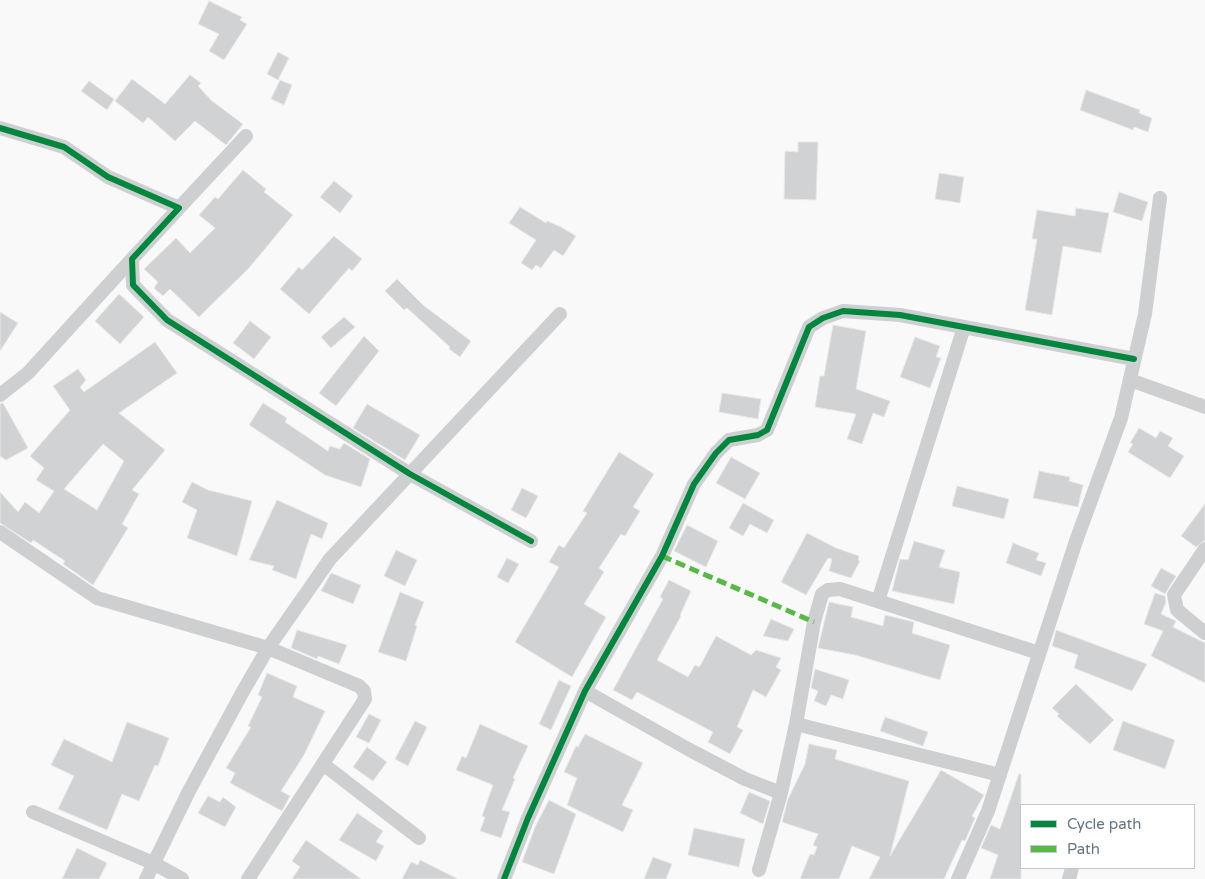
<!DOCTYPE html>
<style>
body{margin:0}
#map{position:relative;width:1205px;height:879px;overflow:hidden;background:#f9f9f9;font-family:"Varela Round",sans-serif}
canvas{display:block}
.legend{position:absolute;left:1020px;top:804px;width:175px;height:65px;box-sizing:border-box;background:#fff;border:1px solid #c1c8cd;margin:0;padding:6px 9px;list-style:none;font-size:15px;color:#657683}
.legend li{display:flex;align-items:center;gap:10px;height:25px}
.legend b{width:25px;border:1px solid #c1c8cd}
</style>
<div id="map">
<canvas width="1205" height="879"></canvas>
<ul class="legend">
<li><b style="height:6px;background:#00873e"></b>Cycle path</li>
<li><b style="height:6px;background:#58b947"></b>Path</li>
</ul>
</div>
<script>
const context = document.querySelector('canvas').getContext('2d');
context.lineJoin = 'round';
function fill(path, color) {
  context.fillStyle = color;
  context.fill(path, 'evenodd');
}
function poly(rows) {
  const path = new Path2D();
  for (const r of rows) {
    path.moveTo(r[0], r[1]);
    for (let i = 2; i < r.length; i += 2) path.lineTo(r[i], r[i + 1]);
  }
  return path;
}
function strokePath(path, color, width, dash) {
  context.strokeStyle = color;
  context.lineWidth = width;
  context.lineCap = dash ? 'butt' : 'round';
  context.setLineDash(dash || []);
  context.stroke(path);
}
const building = poly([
 [209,1,242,17,240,20,247,24,224,60,209,51,219,34,198,24,209,1],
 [278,52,289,58,278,80,267,74,278,52],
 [190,75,201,83,198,86,212,101,243,124,226,145,195,121,175,141,148,117,143,123,115,101,132,79,165,104,190,75],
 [280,80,292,85,284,105,271,99,280,80],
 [89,81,114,99,107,110,81,91,89,81],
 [1086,90,1140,110,1139,113,1152,118,1148,132,1134,127,1133,130,1080,110,1086,90],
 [798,142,818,142,816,200,784,199,785,151,798,152,798,142],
 [243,170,266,189,264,192,293,215,249,268,199,317,170,289,163,296,154,288,158,282,144,269,176,238,190,253,215,228,199,215,215,197,218,199,243,170],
 [939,173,964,177,960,203,935,199,939,173],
 [334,181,353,196,340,213,320,197,334,181],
 [1119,192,1148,202,1142,221,1113,212,1119,192],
 [520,207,546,223,547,221,561,227,576,236,563,256,554,250,541,268,536,265,532,270,521,263,536,240,509,223,520,207],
 [1076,208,1109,213,1101,253,1063,246,1052,315,1025,310,1037,239,1032,239,1037,210,1075,216,1076,208],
 [334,236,362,259,352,271,349,268,309,314,280,289,299,267,302,270,334,236],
 [397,279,423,305,471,341,460,357,449,349,450,347,407,308,404,310,385,291,397,279],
 [119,294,144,317,120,344,95,321,119,294],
 [0,312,18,323,0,351,0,312],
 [344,317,355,327,331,348,321,337,344,317],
 [250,321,271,337,254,359,233,343,250,321],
 [833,325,866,331,856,389,890,401,884,417,873,413,862,444,847,439,856,414,815,407,820,376,824,376,833,325],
 [364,336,379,351,336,406,319,393,364,336],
 [915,337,940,346,936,357,941,358,930,388,900,377,915,337],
 [155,342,177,373,119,413,165,450,132,490,139,494,122,524,128,528,93,585,63,564,65,561,33,540,31,543,0,523,0,492,18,512,25,502,39,513,54,491,36,480,44,468,30,456,70,410,53,386,78,369,86,380,80,387,84,392,155,342],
 [103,444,124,461,97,510,64,489,103,444],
 [722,393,761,399,758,419,719,412,722,393],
 [3,403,28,448,6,460,0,456,0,404,3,403],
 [263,403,287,418,285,422,328,451,330,446,340,449,344,443,370,459,361,487,325,475,249,425,263,403],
 [367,404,420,435,405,460,353,428,367,404],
 [1139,428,1156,438,1160,431,1173,438,1168,446,1184,456,1170,478,1128,452,1133,444,1130,443,1139,428],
 [619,452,654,474,633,507,640,511,625,536,621,534,599,568,604,572,584,604,606,617,572,677,515,642,559,567,549,562,559,545,564,548,587,513,583,511,619,452],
 [731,457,760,473,745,499,716,483,731,457],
 [1039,471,1070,477,1069,481,1083,485,1078,507,1033,498,1039,471],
 [192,482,208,490,252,501,237,556,187,538,197,510,182,502,192,482],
 [957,486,1009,499,1004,519,952,506,957,486],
 [522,488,538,496,526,518,511,510,522,488],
 [277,500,328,523,322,539,311,534,296,579,272,570,274,566,249,560,277,500],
 [743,503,774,520,767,533,750,524,743,536,729,528,743,503],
 [1205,504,1205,540,1196,547,1181,536,1205,504],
 [687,525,718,541,706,567,674,551,687,525],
 [807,533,836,548,859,556,858,560,860,561,851,578,829,571,832,559,828,558,806,595,781,582,807,533],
 [914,541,945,550,939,567,960,572,954,604,892,591,900,559,908,560,914,541],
 [1013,543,1039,553,1036,560,1046,563,1041,576,1006,563,1013,543],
 [396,550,417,560,405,586,384,576,396,550],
 [507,558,519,564,508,583,497,577,507,558],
 [1161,568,1176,576,1165,594,1151,586,1161,568],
 [331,573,361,585,353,604,321,591,331,573],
 [669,580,691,591,680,615,681,616,657,660,688,677,695,665,699,667,701,664,716,636,751,655,756,650,781,658,776,667,781,670,766,697,753,690,737,727,743,730,730,754,708,742,713,732,637,692,632,700,613,690,663,599,660,597,669,580],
 [400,592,424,602,415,625,417,626,406,661,378,652,400,592],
 [1155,593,1165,596,1166,602,1161,614,1176,621,1173,627,1205,643,1205,683,1151,656,1163,631,1144,624,1155,593],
 [829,602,853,607,851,617,883,626,885,615,914,622,912,633,950,645,940,680,855,655,818,648,829,602],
 [771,619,794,629,788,641,763,636,771,619],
 [297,630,347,645,339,664,318,656,317,659,291,648,297,630],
 [1056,630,1147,664,1132,691,1074,668,1078,655,1052,646,1056,630],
 [815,669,849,680,843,699,831,695,826,706,814,701,818,691,811,688,815,669],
 [267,673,297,686,293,697,325,711,304,755,281,791,290,796,282,811,230,783,235,773,226,768,251,727,248,726,262,697,258,695,267,673],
 [559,680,571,686,551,730,539,724,559,680],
 [1076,684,1114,720,1090,744,1057,716,1059,714,1052,708,1076,684],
 [369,714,381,720,369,743,356,737,369,714],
 [885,717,928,732,923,746,880,731,885,717],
 [415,721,427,727,408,766,395,759,415,721],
 [1123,721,1175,740,1165,769,1113,750,1123,721],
 [127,722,169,738,158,766,155,765,139,801,122,794,107,830,58,809,74,776,51,765,64,739,112,762,127,722],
 [480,724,528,746,513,778,515,779,502,810,510,812,501,838,480,831,485,817,482,816,493,785,456,770,462,756,466,758,480,724],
 [585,734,643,763,622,805,633,810,623,832,567,805,577,778,564,772,576,746,578,747,585,734],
 [809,744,837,750,835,759,909,781,890,856,941,770,984,795,972,816,975,818,965,841,962,840,944,879,869,879,880,857,852,846,839,879,800,879,810,854,814,855,817,847,813,845,818,834,782,822,788,799,805,764,809,744],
 [367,747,387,762,373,781,353,767,367,747],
 [1019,774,1021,774,1021,879,990,879,998,855,981,848,991,825,1000,829,1019,774],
 [749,792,770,801,763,824,740,813,749,792],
 [208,796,220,802,223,797,236,807,225,827,198,813,208,796],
 [549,800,576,814,554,874,522,862,535,827,549,800],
 [357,813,383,831,376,842,384,846,376,861,339,840,357,813],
 [694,828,745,839,739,867,688,855,694,828],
 [306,840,361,879,292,879,300,867,292,861,306,840],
 [77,848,107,863,99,879,62,879,77,848],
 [653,857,672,864,666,879,644,879,653,857],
 [420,860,458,879,402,879,411,862,418,865,420,860]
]);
fill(building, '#d0d2d3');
strokePath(building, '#e8e8e8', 1);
strokePath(poly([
 [0,128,64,147,108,177,179,208,132,259,133,285,167,320,410,474,531,541],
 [179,208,246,136],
 [1130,380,1205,407],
 [0,395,28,373,132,259],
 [0,532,97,598,268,648,359,686,364,691,365,699,248,879],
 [1205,549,1174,595,1177,610,1205,633],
 [878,601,964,327],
 [585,691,688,749,745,779,781,793],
 [796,724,1000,775],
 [323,764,419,838],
 [33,812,153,863,182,879],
 [759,870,781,793,796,724,814,622,822,594,828,590,840,589,1039,653],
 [146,879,189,791,242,693,268,648,330,559,560,314],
 [504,879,528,818,585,691,662,556,694,484,716,453,729,440,758,435,767,430,809,327,823,318,843,311,900,315,1134,359],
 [958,879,988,811,1076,541,1121,418,1145,314,1160,198],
 [1069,879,1072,868]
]), '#cecfd0', 14);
strokePath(poly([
 [662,556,814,622]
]), '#58b947', 5, [10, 5]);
strokePath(poly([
 [0,128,64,147,108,177,179,208,132,259,133,285,167,320,410,474,531,541],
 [504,879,528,818,585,691,662,556,694,484,716,453,729,440,758,435,767,430,809,327,823,318,843,311,900,315,1134,359]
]), '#00873e', 6);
</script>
